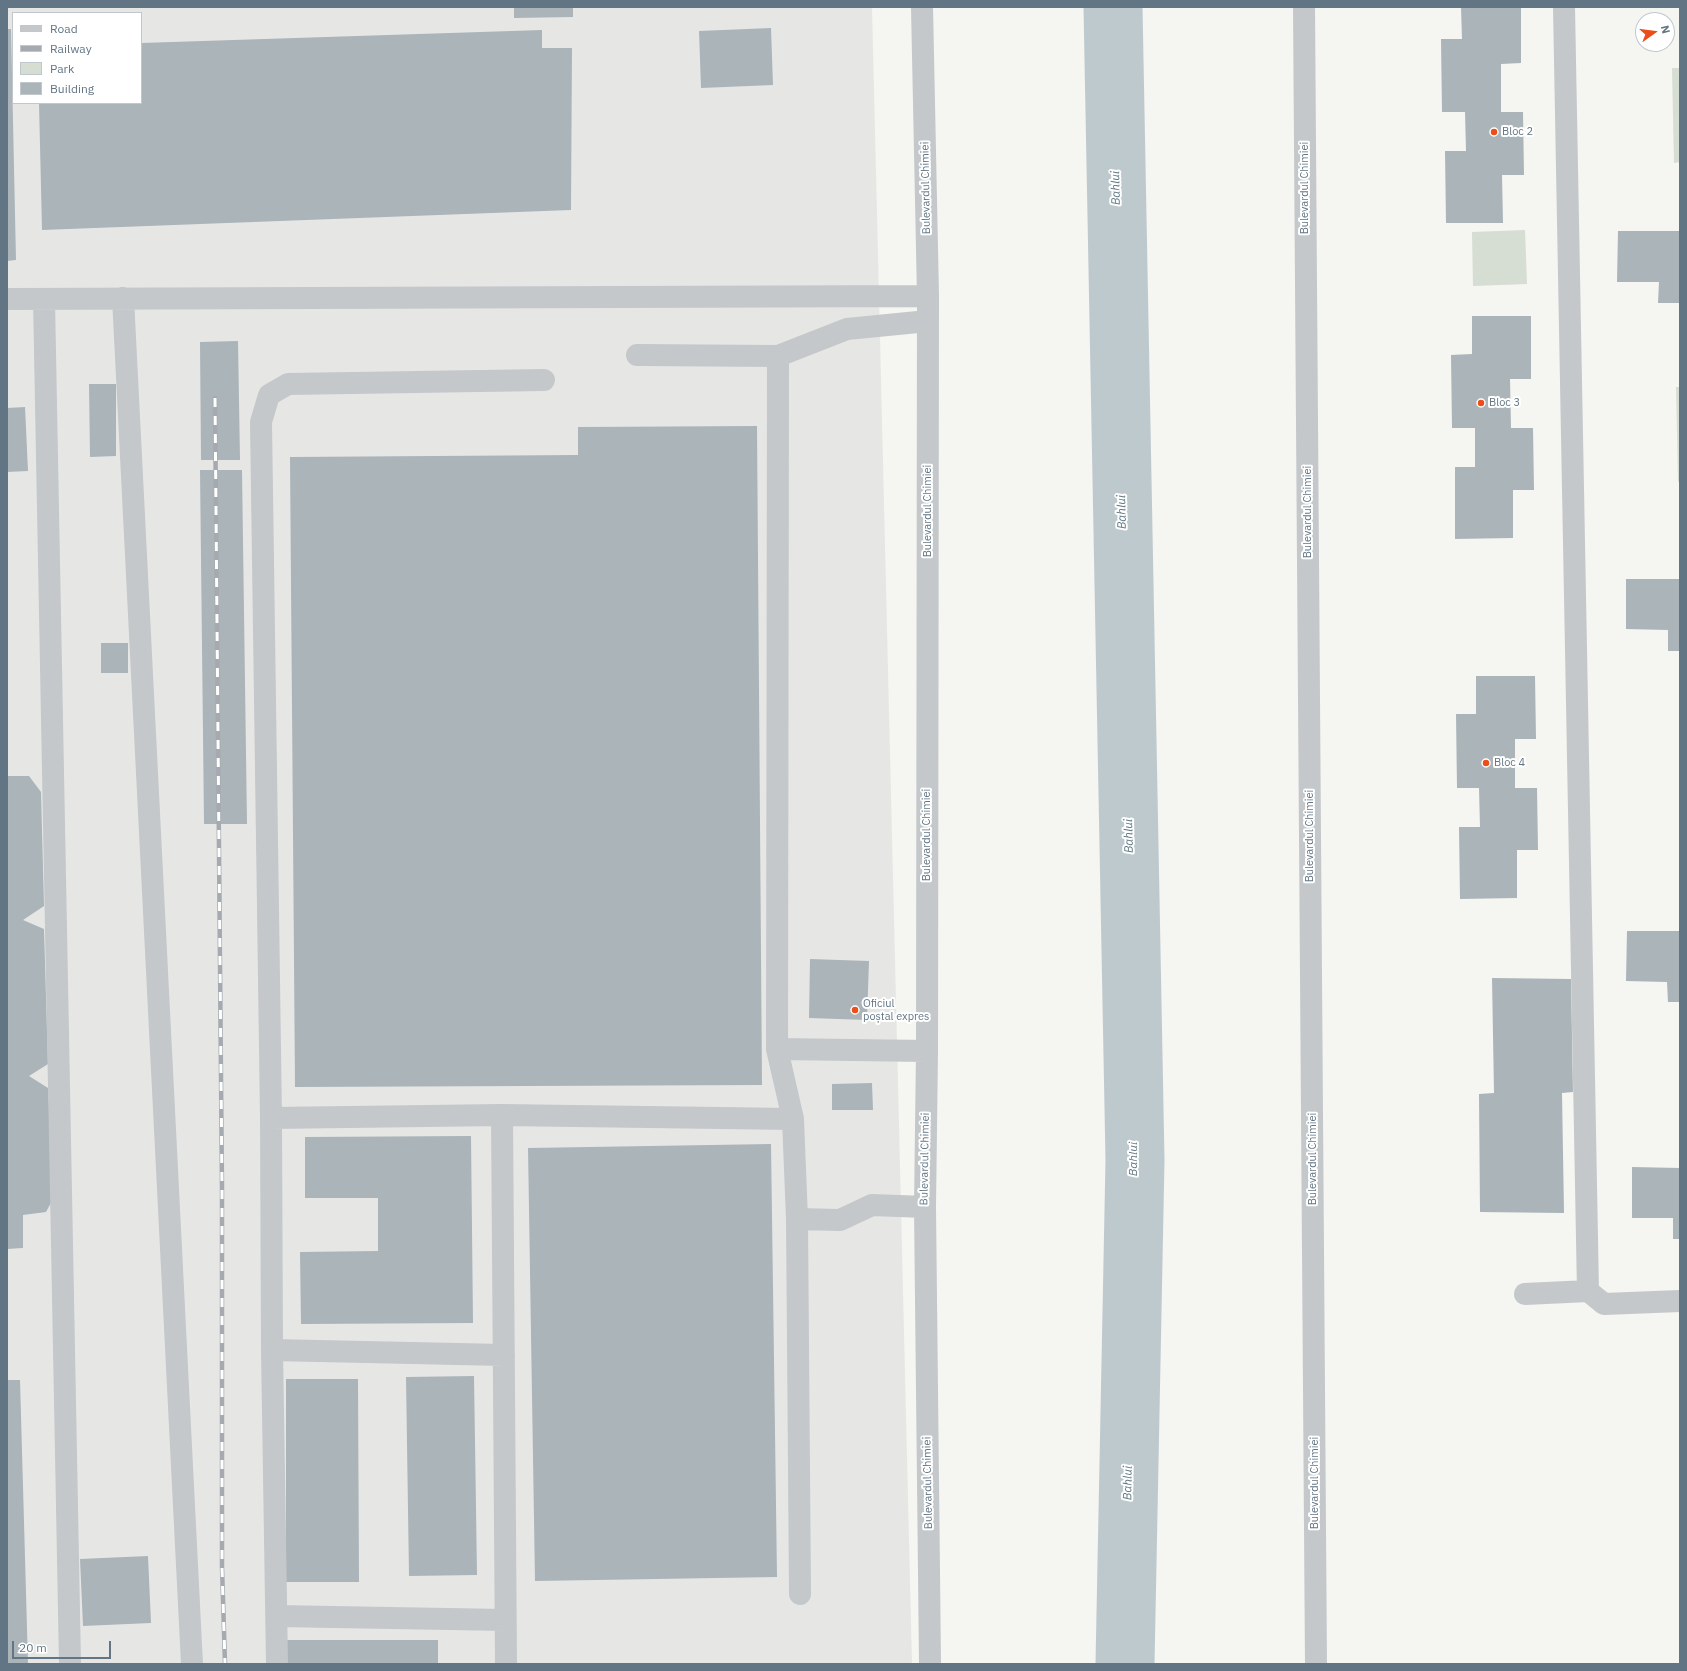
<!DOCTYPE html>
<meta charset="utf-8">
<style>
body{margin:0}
#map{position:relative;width:1687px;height:1671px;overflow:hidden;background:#f5f5f1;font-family:"IBM Plex Sans",sans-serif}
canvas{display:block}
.frame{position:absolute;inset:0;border:8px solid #627584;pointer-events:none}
.legend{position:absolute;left:12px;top:12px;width:130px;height:92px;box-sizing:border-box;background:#fff;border:1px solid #c0c8ce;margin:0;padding:5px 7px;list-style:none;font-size:12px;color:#627584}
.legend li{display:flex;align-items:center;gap:8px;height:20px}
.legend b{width:20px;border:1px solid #c0c8ce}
.north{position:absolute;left:1635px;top:12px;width:40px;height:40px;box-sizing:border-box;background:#fff;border:1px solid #c0c8ce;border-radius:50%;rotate:76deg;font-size:11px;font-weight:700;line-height:16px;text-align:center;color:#627584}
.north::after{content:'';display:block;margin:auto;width:14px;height:18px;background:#ec4e1a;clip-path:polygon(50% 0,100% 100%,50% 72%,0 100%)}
.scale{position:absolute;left:12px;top:1641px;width:99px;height:18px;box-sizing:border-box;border:2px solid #627584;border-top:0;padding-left:5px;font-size:12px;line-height:14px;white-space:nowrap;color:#627584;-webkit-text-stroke:3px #fff;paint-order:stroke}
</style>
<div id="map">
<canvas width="1687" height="1671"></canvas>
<div class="frame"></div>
<ul class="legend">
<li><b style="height:5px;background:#c4c8cb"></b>Road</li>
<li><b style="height:5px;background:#a4aab0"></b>Railway</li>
<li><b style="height:11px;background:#d6ddd2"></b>Park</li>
<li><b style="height:11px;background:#abb4b9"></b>Building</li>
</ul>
<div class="north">N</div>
<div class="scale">20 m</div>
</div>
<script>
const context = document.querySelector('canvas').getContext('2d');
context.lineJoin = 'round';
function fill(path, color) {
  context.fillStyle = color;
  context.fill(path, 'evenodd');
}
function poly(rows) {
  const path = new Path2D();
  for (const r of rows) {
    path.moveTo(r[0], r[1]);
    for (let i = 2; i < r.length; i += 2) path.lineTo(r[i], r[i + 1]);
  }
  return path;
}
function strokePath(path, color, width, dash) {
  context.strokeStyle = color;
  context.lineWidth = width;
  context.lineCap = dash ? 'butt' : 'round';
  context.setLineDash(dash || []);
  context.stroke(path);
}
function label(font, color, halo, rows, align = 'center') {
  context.font = font + ' "IBM Plex Sans",sans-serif';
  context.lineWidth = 4;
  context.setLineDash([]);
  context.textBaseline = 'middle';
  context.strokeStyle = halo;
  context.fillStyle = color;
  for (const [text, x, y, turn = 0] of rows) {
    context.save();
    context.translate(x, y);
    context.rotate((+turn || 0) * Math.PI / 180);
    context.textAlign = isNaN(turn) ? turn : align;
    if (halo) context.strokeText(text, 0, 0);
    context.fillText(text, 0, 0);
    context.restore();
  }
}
fill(poly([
 [7,7,872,7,912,1664,7,1664],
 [13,13,141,13,141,103,13,103]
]), '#e6e7e5');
fill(poly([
 [1672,68,1680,68,1680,162,1674,163],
 [1525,230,1527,284,1473,286,1472,232],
 [1676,387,1680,387,1680,481,1678,482]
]), '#d6ddd2');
strokePath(poly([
 [1113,7,1135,1160,1125,1664]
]), '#bec9ce', 59);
fill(poly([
 [514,7,573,7,573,17,514,18],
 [1461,7,1521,7,1521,63,1501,64,1501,112,1523,112,1524,175,1502,175,1503,223,1446,223,1445,151,1466,151,1465,112,1442,112,1441,39,1462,39],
 [771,28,773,85,701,88,699,31],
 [7,29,11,29,16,260,7,261],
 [542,30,542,48,572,48,571,210,42,230,39,103,141,103,141,43],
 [1618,231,1680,231,1680,303,1658,303,1659,282,1617,282],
 [1472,316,1531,316,1531,379,1510,379,1511,428,1533,428,1534,490,1513,490,1513,538,1455,539,1455,467,1475,467,1475,428,1452,428,1451,355,1472,354],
 [238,341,240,460,201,460,200,342],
 [89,384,116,384,116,456,90,457],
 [25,407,28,471,7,472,7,408],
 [757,426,762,1085,295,1087,290,457,578,455,578,427],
 [200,470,242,470,247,824,204,824],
 [1626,579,1680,579,1680,651,1668,651,1668,630,1626,629],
 [101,643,128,643,128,673,101,673],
 [1476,676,1535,676,1536,739,1515,739,1515,788,1537,788,1538,850,1517,850,1517,898,1460,899,1459,827,1480,827,1479,788,1457,788,1456,714,1476,714],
 [7,776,29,776,41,792,44,906,23,920,44,929,48,1064,29,1076,48,1088,54,1197,46,1212,23,1215,23,1248,7,1249],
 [1627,931,1680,931,1680,1002,1668,1002,1667,982,1626,981],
 [810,959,869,961,867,1020,809,1018],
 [1492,978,1571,979,1573,1092,1562,1093,1564,1213,1480,1212,1479,1094,1494,1093],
 [872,1083,873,1110,832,1110,832,1084],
 [471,1136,473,1323,301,1324,300,1252,378,1251,378,1198,305,1198,305,1137],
 [771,1144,777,1577,535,1581,528,1148],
 [1632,1167,1680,1168,1680,1239,1673,1239,1673,1218,1632,1218],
 [474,1376,477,1575,409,1576,406,1377],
 [286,1379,358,1379,359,1582,286,1582],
 [7,1380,20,1380,28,1664,7,1664],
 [148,1556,151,1623,83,1626,80,1559],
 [282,1640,438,1640,438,1664,282,1664]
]), '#abb4b9');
strokePath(poly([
 [922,7,928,296,927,1051,925,1207,930,1664],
 [1304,7,1316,1664],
 [1564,7,1588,1291,1604,1304,1680,1301],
 [123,298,192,1664],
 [7,299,928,296],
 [44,299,70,1664],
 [637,355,778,356,777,1049,793,1119,797,1219,800,1594],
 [778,356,847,329,928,321],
 [777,1049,927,1051],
 [502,1115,506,1664],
 [271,1118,502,1115,793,1119],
 [797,1219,840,1220,872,1205,925,1207],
 [1525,1294,1588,1291],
 [272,1350,504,1355],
 [277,1616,505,1620],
 [277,1664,272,1350,271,1118,261,422,269,395,288,384,544,380]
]), '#c4c8cb', 22);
const rail = poly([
 [215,398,222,1188,222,1567,225,1664]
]);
strokePath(rail, '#a4aab0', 4.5);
strokePath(rail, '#fff', 3, [9]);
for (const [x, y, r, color] of [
 [1494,132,4,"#ec4e1a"],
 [1481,403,4,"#ec4e1a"],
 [1486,763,4,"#ec4e1a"],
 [855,1010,4,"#ec4e1a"]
]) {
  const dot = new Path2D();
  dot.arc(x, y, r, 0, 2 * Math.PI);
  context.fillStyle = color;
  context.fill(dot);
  strokePath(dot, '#fff', 1.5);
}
label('11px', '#627584', '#fff', [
 ["Bloc 2",1502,132],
 ["Bloc 3",1489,403],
 ["Bloc 4",1494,763],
 ["Oficiul",863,1004],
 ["poștal expres",863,1017]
], 'left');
label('11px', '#627584', '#fff', [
 ["Bulevardul Chimiei",926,188,-91],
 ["Bulevardul Chimiei",1305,188,-90],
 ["Bulevardul Chimiei",928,511,-90],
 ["Bulevardul Chimiei",1308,512,-90],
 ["Bulevardul Chimiei",927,835,-90],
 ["Bulevardul Chimiei",1310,836,-90],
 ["Bulevardul Chimiei",925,1159,-89],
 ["Bulevardul Chimiei",1313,1159,-90],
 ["Bulevardul Chimiei",928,1483,-91],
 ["Bulevardul Chimiei",1315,1483,-90]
]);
label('italic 12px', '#5e7781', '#fff', [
 ["Bahlui",1116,188,-91],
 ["Bahlui",1122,512,-91],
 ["Bahlui",1129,836,-91],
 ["Bahlui",1134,1159,-90],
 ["Bahlui",1128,1483,-89]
]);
</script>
